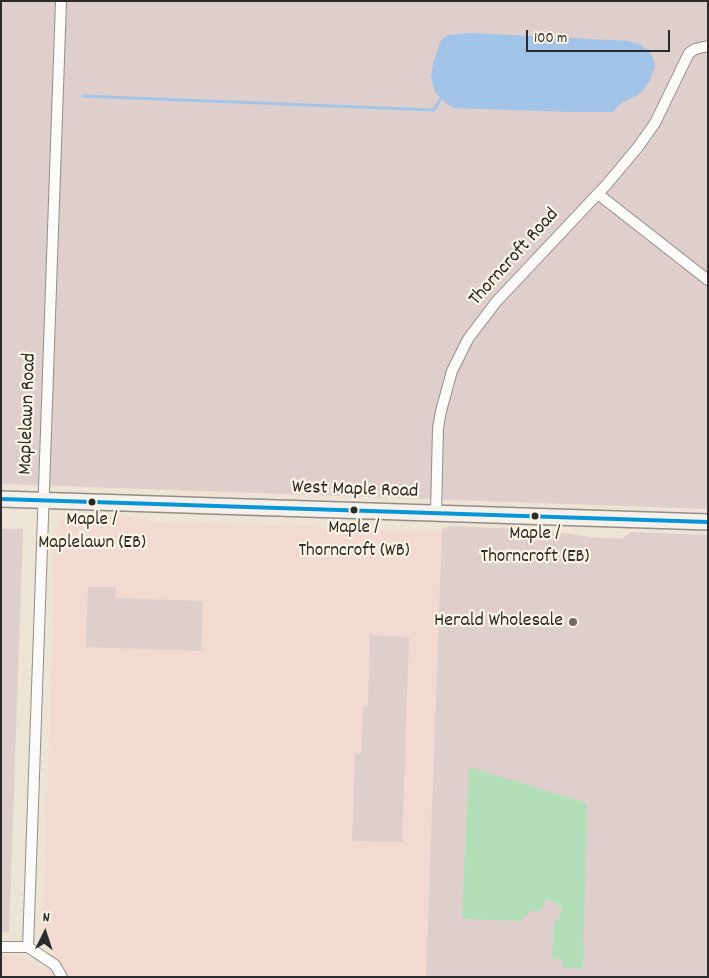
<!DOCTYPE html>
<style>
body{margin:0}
#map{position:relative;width:709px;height:978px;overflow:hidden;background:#ede4d6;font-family:Dekko,sans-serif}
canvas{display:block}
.frame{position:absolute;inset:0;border:2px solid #2b2b2b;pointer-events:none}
.north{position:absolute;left:20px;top:908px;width:50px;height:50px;-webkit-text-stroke:4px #fcf5e5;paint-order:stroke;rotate:4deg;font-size:14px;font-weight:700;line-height:20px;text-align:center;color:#2b2b2b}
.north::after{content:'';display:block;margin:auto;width:18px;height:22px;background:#2b2b2b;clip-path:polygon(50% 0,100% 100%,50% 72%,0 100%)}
.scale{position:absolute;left:526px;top:30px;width:144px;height:22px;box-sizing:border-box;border:2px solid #2b2b2b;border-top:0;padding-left:6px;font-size:15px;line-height:18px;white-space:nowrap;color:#2b2b2b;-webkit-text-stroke:4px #fcf5e5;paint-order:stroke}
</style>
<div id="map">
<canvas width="709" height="978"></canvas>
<div class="frame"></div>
<div class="north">N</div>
<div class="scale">100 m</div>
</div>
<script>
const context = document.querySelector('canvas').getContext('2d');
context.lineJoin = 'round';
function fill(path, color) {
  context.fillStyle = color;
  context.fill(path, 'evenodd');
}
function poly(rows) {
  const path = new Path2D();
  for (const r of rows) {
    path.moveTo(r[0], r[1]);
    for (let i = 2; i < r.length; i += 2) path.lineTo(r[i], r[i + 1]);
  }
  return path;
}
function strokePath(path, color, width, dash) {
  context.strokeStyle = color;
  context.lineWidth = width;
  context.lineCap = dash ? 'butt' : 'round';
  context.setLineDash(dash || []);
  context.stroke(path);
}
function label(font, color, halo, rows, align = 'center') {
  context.font = font + ' Dekko,sans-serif';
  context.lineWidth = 4.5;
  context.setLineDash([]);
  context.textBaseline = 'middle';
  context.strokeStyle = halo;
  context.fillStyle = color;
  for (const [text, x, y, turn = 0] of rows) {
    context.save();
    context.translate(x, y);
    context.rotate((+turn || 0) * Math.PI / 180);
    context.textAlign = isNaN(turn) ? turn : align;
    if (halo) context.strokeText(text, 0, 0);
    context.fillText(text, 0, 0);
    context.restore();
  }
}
fill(poly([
 [70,514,128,517,151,521,393,530,435,531,442,529,426,977,1,977,1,954,21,956,44,970,54,953,46,943,43,922,56,538,57,529,61,520,64,516]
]), '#f2d9d2');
fill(poly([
 [1,1,708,1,708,509,1,484],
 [450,526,543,530,590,537,622,539,631,532,708,535,708,977,426,977,442,529],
 [1,529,23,529,9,932,1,932]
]), '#decfcd');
fill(poly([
 [469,767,587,803,583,969,562,967,562,959,552,959,554,921,558,921,562,909,555,902,546,899,541,911,531,911,520,921,464,919,462,916]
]), '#b3dfb8');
fill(poly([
 [472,33,628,41,639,44,649,51,653,57,655,67,650,80,640,94,621,103,613,112,573,112,454,108,447,104,435,92,431,77,433,64,440,42,443,38,449,35]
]), '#a1c4e8');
strokePath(poly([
 [83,96,434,110,441,98]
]), '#a1c4e8', 3);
fill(poly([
 [1,1,21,1,20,17,1,16],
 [124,1,189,1,189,10,224,12,223,28,228,28,228,36,123,34],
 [1,49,17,50,16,91,11,99,1,98],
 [105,109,228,114,226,166,146,163,147,136,122,136,122,129,113,129,113,122,105,122],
 [665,143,683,156,657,195,638,182],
 [699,166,708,174,708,231,671,205],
 [401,174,554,180,553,190,521,225,506,224,505,234,399,230],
 [185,185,208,186,208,208,185,207],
 [236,232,249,232,248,259,235,259],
 [602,243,654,282,680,304,635,357,615,339,643,306,587,263],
 [569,277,610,308,597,326,555,295],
 [120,281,211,286,211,293,220,293,219,325,210,325,208,371,236,372,235,404,190,401,190,403,172,402,171,425,135,424,136,392,144,392,148,338,138,338,139,318,118,318],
 [537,307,580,338,567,356,524,325],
 [708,337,708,408,680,422,678,473,660,473,663,411,672,407,655,374,676,354],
 [528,365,546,365,545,400,488,399,489,371,528,373],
 [553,403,576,403,575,454,584,455,584,470,557,469,557,454,552,454],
 [625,424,636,425,634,473,623,472,624,450,606,449,608,425,625,426],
 [460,435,476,436,475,466,460,466],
 [508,439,531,440,530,474,507,473],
 [632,563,693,565,691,623,630,622],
 [461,566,478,566,477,598,481,598,479,676,493,677,493,697,449,696,450,675,441,675,443,597,461,597],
 [88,587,116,587,115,598,203,601,201,651,86,647],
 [546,587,603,589,600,657,581,656,580,676,542,674],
 [370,635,409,637,402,842,352,841,355,753,361,753,363,705,368,706],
 [620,661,648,662,647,683,705,685,705,706,619,704],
 [596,863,624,864,623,885,631,885,630,906,595,905],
 [682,879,708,880,708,977,684,977,688,893,681,893],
 [472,928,552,931,550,977,470,977]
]), '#decfcd');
const street = poly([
 [598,194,708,280],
 [436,513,438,428,441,411,452,371,468,339,496,302,608,183,638,147,655,123,689,53,695,49,708,46],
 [1,947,28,947,55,965,62,977],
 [28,947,61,1]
]);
const secondary = poly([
 [1,499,708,522]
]);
strokePath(street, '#928d86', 12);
strokePath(secondary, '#928d86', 18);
strokePath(street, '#fcfbf9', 10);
strokePath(secondary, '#f5f1ea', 15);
strokePath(poly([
 [1,499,708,522]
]), '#0696d7', 4);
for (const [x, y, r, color] of [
 [92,502,4.5,"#2b2b2b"],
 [354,510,4.5,"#2b2b2b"],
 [535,516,4.5,"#2b2b2b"],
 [573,622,5,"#6f6c67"]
]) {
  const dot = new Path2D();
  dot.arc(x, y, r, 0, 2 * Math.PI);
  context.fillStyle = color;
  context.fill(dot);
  strokePath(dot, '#fcf5e5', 2);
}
label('19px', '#2b2b2b', '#fcf5e5', [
 ["Maple /",92,521],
 ["Maplelawn (EB)",92,544],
 ["Maple /",354,529],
 ["Thorncroft (WB)",354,552],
 ["Maple /",535,535],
 ["Thorncroft (EB)",535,558]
]);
label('20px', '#2b2b2b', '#fcf5e5', [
 ["Thorncroft Road",515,258,-48],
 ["Maplelawn Road",29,414,-88],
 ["West Maple Road",355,491,2]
]);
label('20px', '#2b2b2b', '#fcf5e5', [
 ["Herald Wholesale",563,622]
], 'right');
</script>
